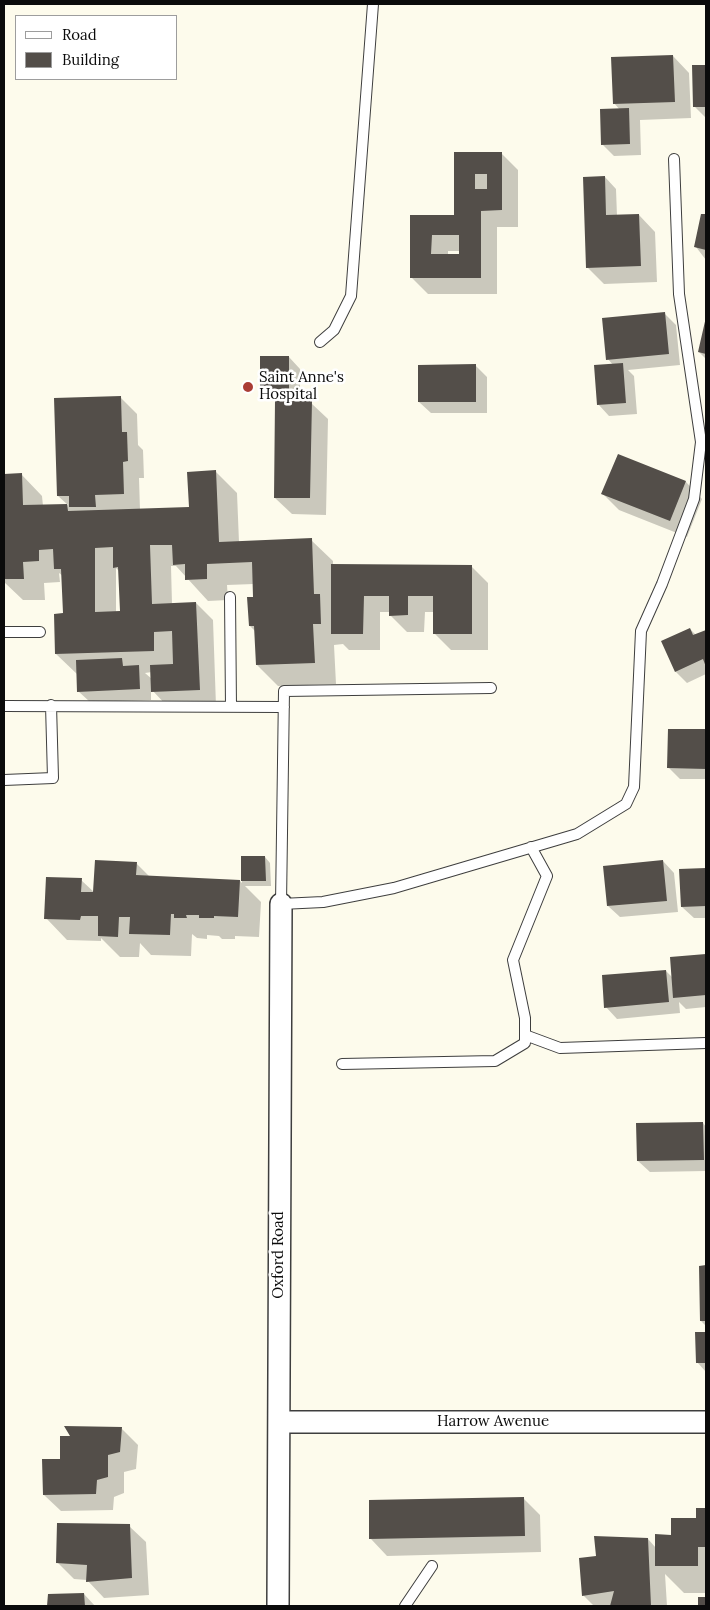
<!DOCTYPE html>
<style>
body{margin:0}
#map{position:relative;width:710px;height:1610px;overflow:hidden;background:#fdfbec;font-family:Lora,serif}
canvas{display:block}
.frame{position:absolute;inset:0;border:5px solid #0b0b0b;pointer-events:none}
.legend{position:absolute;left:15px;top:15px;width:162px;height:65px;box-sizing:border-box;background:#fff;border:1px solid #9d9d9d;margin:0;padding:6px 9px;list-style:none;font-size:15px;color:#0b0b0b}
.legend li{display:flex;align-items:center;gap:10px;height:25px}
.legend b{width:25px;border:1px solid #9d9d9d}
</style>
<div id="map">
<canvas width="710" height="1610"></canvas>
<div class="frame"></div>
<ul class="legend">
<li><b style="height:6px;background:#fff"></b>Road</li>
<li><b style="height:14px;background:#534e49"></b>Building</li>
</ul>
</div>
<script>
const context = document.querySelector('canvas').getContext('2d');
context.lineJoin = 'round';
function fill(path, color) {
  context.fillStyle = color;
  context.fill(path, 'evenodd');
}
function poly(rows) {
  const path = new Path2D();
  for (const r of rows) {
    path.moveTo(r[0], r[1]);
    for (let i = 2; i < r.length; i += 2) path.lineTo(r[i], r[i + 1]);
  }
  return path;
}
function strokePath(path, color, width, dash) {
  context.strokeStyle = color;
  context.lineWidth = width;
  context.lineCap = dash ? 'butt' : 'round';
  context.setLineDash(dash || []);
  context.stroke(path);
}
function label(font, color, halo, rows, align = 'center') {
  context.font = font + ' Lora,serif';
  context.lineWidth = 5;
  context.setLineDash([]);
  context.textBaseline = 'middle';
  context.strokeStyle = halo;
  context.fillStyle = color;
  for (const [text, x, y, turn = 0] of rows) {
    context.save();
    context.translate(x, y);
    context.rotate((+turn || 0) * Math.PI / 180);
    context.textAlign = isNaN(turn) ? turn : align;
    if (halo) context.strokeText(text, 0, 0);
    context.fillText(text, 0, 0);
    context.restore();
  }
}
fill(poly([
 [673,56,689,73,691,118,640,120,641,155,614,156,603,145,620,110,614,103],
 [706,66,706,118,695,107,693,67],
 [455,153,501,153,518,170,518,227,497,227,497,294,428,294,412,278,412,216,455,216],
 [448,251,460,251,460,255,448,255],
 [605,177,616,189,617,216,639,215,655,232,657,282,604,284,587,267],
 [702,215,706,216,706,260,696,247],
 [664,313,676,325,680,365,628,370,634,376,637,414,609,416,598,404,613,365,608,359],
 [706,319,706,359,699,352],
 [289,357,300,369,300,402,311,403,328,419,326,515,292,514,275,498,276,400,272,400,261,389],
 [475,365,487,377,487,413,431,413,419,402],
 [121,398,137,414,138,445,143,450,144,478,139,478,140,510,190,508,216,472,237,493,239,542,311,540,333,561,333,565,471,566,488,583,488,650,451,650,434,633,435,612,425,612,424,632,407,632,390,615,390,612,380,612,380,650,349,650,343,644,334,645,336,684,278,686,257,665,256,632,250,626,254,598,254,584,227,585,228,600,208,601,176,566,171,566,172,604,196,603,213,620,216,706,169,708,151,689,151,700,90,702,78,691,78,675,56,654,64,614,63,576,59,573,60,582,44,583,45,600,23,600,4,582,4,475,21,474,42,496,43,506,68,505,58,496],
 [116,568,120,572,122,612,116,613],
 [152,672,152,679,145,673],
 [618,455,686,482,702,499,687,537,619,510,603,494],
 [690,629,696,635,706,631,706,674,687,683,676,672],
 [669,730,706,730,706,779,680,779,669,768],
 [242,857,265,857,270,863,271,886,245,886,261,902,259,937,235,936,235,939,222,939,219,936,207,935,207,939,197,938,192,934,191,956,151,955,140,943,139,957,120,957,101,938,101,941,67,940,46,918,81,880,95,893,136,863,150,877,240,881,242,883],
 [663,861,674,873,678,912,620,917,608,906],
 [706,869,706,918,694,918,682,907,681,870],
 [706,955,706,1007,686,1009,679,1002,680,1013,617,1019,606,1007,666,971,673,978,671,959],
 [703,1123,706,1127,706,1171,650,1172,638,1161],
 [701,1267,706,1267,706,1326,701,1321],
 [706,1333,706,1372,697,1362,696,1334],
 [121,1428,138,1445,136,1469,124,1472,124,1493,114,1497,113,1510,61,1511,44,1495,72,1437],
 [523,1498,540,1515,541,1552,387,1556,371,1539],
 [698,1509,706,1509,706,1593,684,1593,665,1574,667,1606,594,1606,583,1595,597,1558,648,1539,656,1548,698,1519],
 [129,1526,146,1542,149,1595,104,1598,87,1580,74,1579,57,1562],
 [84,1594,95,1606,48,1606,49,1595]
]), '#0003');
fill(poly([
 [673,55,675,102,613,104,611,57],
 [692,65,706,65,706,107,693,107],
 [629,108,630,144,601,145,600,109],
 [454,152,502,152,502,210,481,211,481,278,410,278,410,215,454,215],
 [475,174,487,174,487,189,475,189],
 [432,235,459,235,459,254,431,254],
 [605,176,606,215,639,214,641,266,586,268,583,177],
 [701,214,706,214,706,250,694,247],
 [665,312,669,354,606,360,602,318],
 [706,317,706,354,698,352],
 [260,356,289,356,289,389,260,389],
 [623,363,626,403,597,405,594,365],
 [476,364,476,402,418,402,418,365],
 [121,396,122,432,127,432,128,461,123,462,124,494,95,495,96,507,69,507,69,496,57,496,54,398],
 [275,401,312,401,310,498,274,498],
 [618,454,686,481,670,521,601,494],
 [216,470,219,542,312,538,314,594,320,594,321,624,313,624,315,663,256,665,254,626,249,626,247,597,253,597,252,562,207,564,207,579,185,580,185,564,173,565,172,545,150,545,152,604,196,602,200,690,151,692,150,665,173,664,172,631,154,632,154,651,55,654,54,614,63,613,61,569,54,569,53,549,39,550,39,561,23,562,24,579,4,579,4,474,22,473,23,505,67,504,68,511,189,507,187,472],
 [113,547,113,568,118,567,120,611,95,612,95,548],
 [331,564,472,565,472,634,433,634,433,596,408,596,408,615,389,616,389,596,364,596,363,634,331,634],
 [690,628,693,635,706,630,706,667,703,659,675,672,661,641],
 [122,658,123,666,139,665,140,689,77,692,76,660],
 [668,729,706,729,706,769,667,768],
 [241,856,265,856,266,881,241,881],
 [95,860,137,862,136,875,240,880,238,917,214,916,214,918,199,918,199,915,186,915,187,918,174,918,174,914,171,914,170,935,129,934,130,917,119,917,118,937,98,936,98,916,81,916,80,920,44,919,46,877,82,878,81,892,93,892],
 [663,860,667,901,607,906,603,866],
 [706,868,706,906,681,907,679,869],
 [706,954,706,995,673,998,670,957],
 [666,970,669,1002,604,1008,602,975],
 [703,1122,704,1160,637,1161,636,1123],
 [706,1265,706,1321,700,1321,699,1266],
 [695,1332,706,1332,706,1363,696,1363],
 [64,1426,122,1427,120,1452,108,1455,108,1477,97,1480,96,1494,43,1495,42,1459,60,1459,60,1436,70,1436],
 [524,1497,525,1536,369,1539,369,1500],
 [696,1508,706,1508,706,1547,698,1547,698,1566,655,1566,655,1534,671,1535,671,1518,696,1518],
 [57,1523,130,1524,132,1578,86,1582,87,1565,56,1563],
 [594,1536,648,1538,651,1606,610,1606,614,1591,582,1596,579,1558,596,1556],
 [84,1593,85,1606,47,1606,48,1594],
 [698,1597,706,1597,706,1606,698,1606]
]), '#534e49');
const service = poly([
 [320,342,334,330,351,296,373,4],
 [230,597,231,707],
 [4,632,40,632],
 [491,688,284,691,281,904,323,902,394,888,577,834,626,804,634,787,641,631,662,584,694,499,701,442,679,294,674,159],
 [4,706,284,707],
 [4,780,53,778,51,705],
 [525,1035,560,1048,706,1043],
 [342,1064,495,1061,525,1043,525,1018,513,960,547,876,531,847],
 [405,1606,432,1566]
]);
const minor = poly([
 [279,1422,706,1422],
 [278,1606,281,904]
]);
strokePath(service, '#3e3e3e', 12);
strokePath(minor, '#3e3e3e', 24);
strokePath(service, '#fff', 10);
strokePath(minor, '#fff', 21);
for (const [x, y, r, color] of [
 [248,387,6,"#aa3d35"]
]) {
  const dot = new Path2D();
  dot.arc(x, y, r, 0, 2 * Math.PI);
  context.fillStyle = color;
  context.fill(dot);
  strokePath(dot, '#fff', 2);
}
label('15px', '#0b0b0b', '#fff', [
 ["Saint Anne's",259,378],
 ["Hospital",259,395]
], 'left');
label('15px', '#0b0b0b', '#fff', [
 ["Oxford Road",279,1255,-90],
 ["Harrow Awenue",493,1422]
]);
</script>
